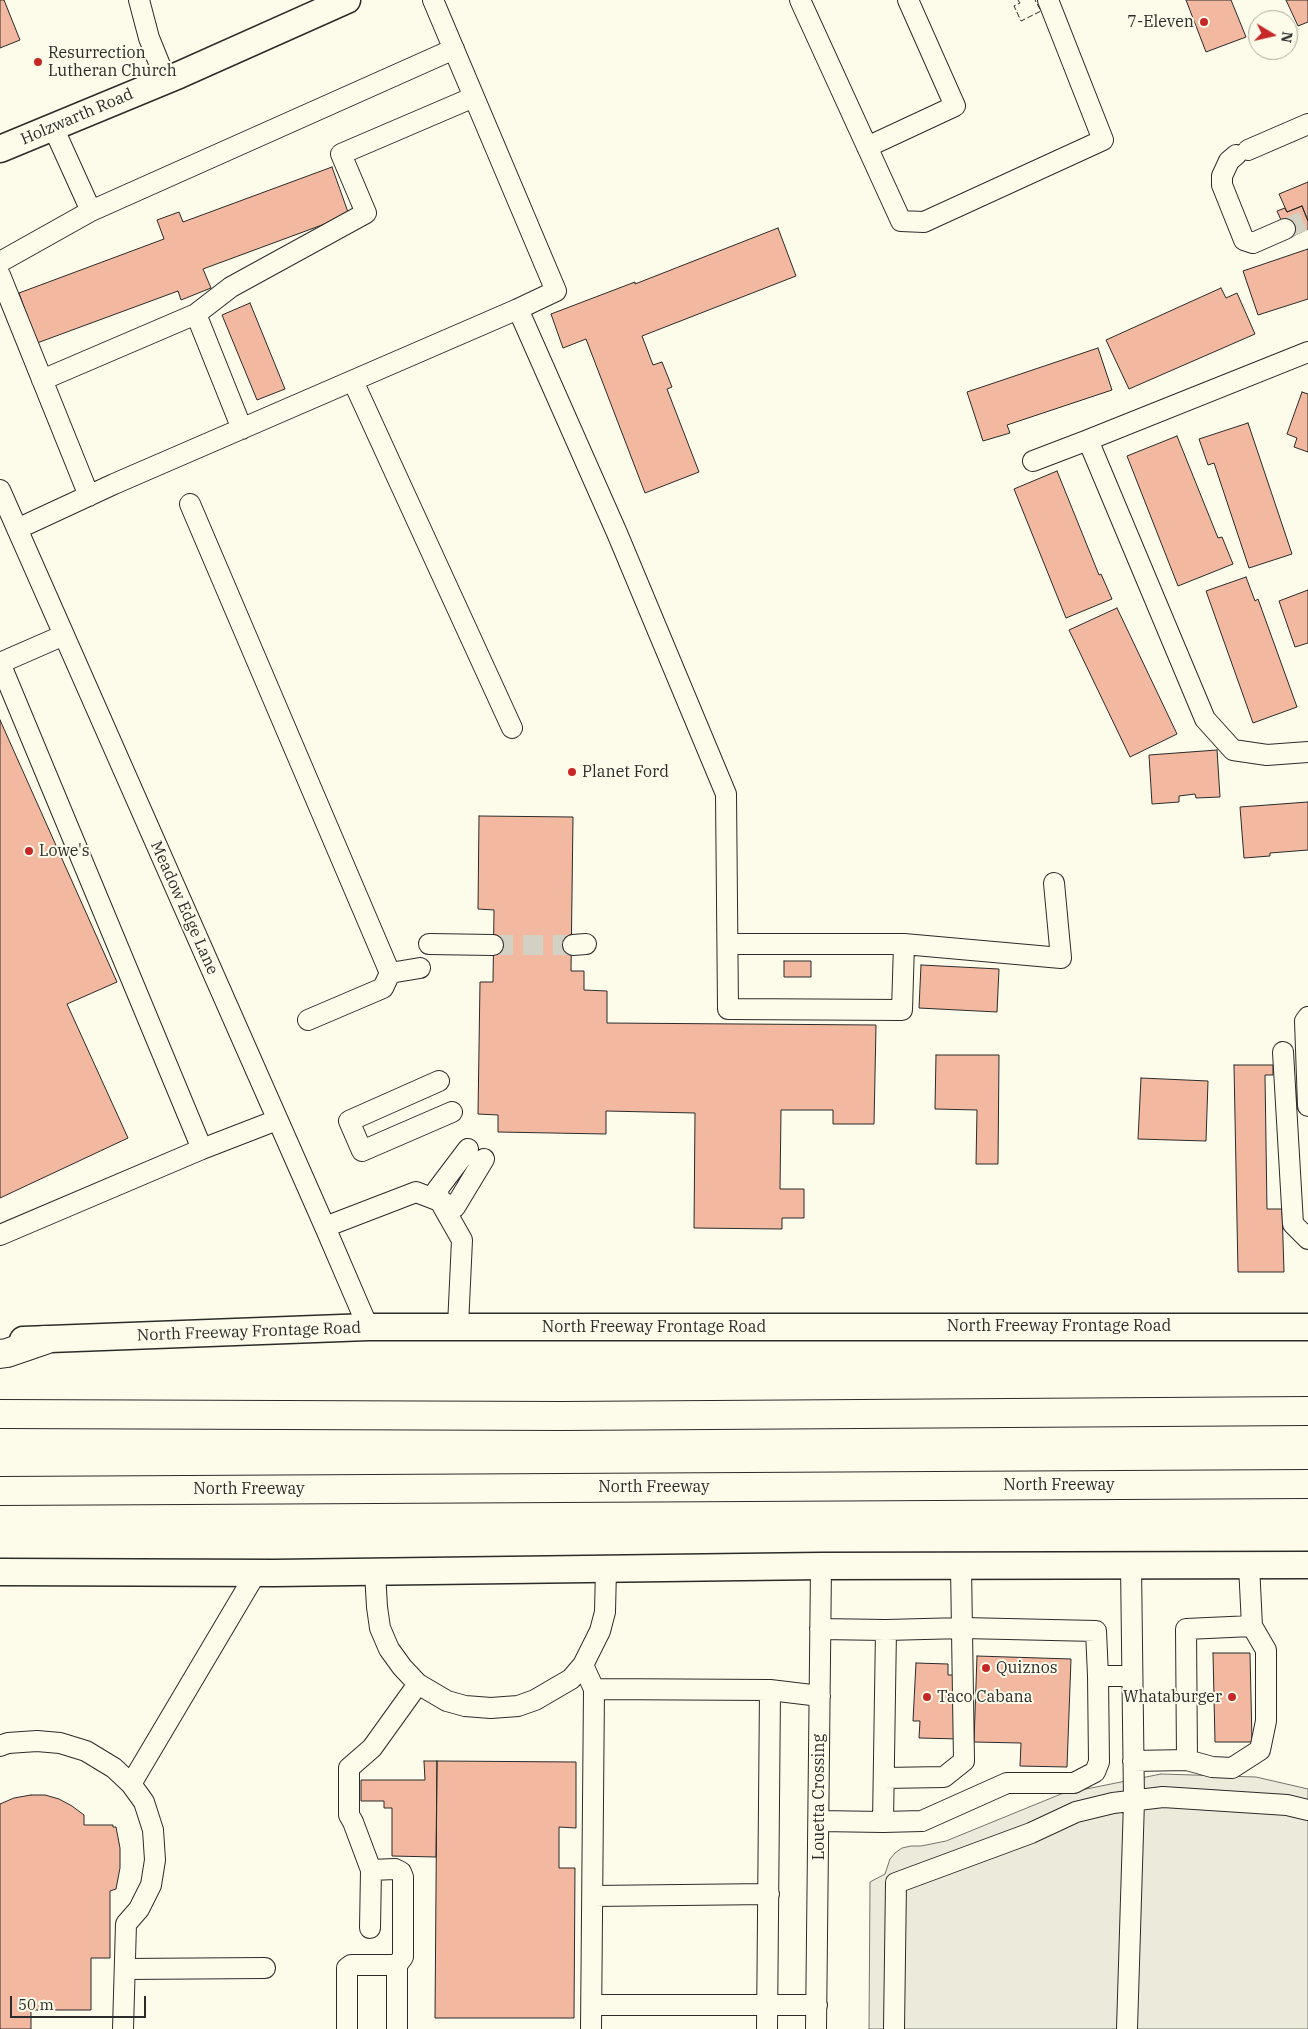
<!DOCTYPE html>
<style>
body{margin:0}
#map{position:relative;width:1308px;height:2029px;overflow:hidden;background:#fdfbea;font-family:"IBM Plex Serif",serif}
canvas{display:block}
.north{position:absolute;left:1248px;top:10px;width:50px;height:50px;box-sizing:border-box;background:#fdfbea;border:1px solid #a9a89e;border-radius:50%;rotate:99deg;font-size:14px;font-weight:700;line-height:20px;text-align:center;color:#2b2b2b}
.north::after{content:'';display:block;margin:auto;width:18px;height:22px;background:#c62828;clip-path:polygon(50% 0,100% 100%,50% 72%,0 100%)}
.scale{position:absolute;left:10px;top:1996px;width:136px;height:22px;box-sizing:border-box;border:2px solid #2b2b2b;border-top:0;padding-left:6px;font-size:15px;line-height:18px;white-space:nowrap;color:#2b2b2b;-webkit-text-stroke:4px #fdfbea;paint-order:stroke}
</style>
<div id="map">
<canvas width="1308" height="2029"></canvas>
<div class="north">N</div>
<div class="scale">50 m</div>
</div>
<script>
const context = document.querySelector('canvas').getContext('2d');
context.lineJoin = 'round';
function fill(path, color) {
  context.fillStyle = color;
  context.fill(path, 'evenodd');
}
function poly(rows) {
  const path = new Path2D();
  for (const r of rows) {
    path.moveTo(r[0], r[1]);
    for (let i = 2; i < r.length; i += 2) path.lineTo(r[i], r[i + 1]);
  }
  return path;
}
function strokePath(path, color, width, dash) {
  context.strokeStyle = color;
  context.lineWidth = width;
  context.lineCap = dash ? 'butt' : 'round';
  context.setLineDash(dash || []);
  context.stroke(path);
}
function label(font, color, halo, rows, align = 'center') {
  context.font = font + ' "IBM Plex Serif",serif';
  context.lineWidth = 4;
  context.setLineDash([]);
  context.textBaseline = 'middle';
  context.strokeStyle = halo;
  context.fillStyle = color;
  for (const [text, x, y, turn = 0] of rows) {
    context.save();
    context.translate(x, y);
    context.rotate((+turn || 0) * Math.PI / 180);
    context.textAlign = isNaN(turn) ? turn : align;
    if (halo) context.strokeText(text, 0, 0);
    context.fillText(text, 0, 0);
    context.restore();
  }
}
const parking = poly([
 [1161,1774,1256,1777,1308,1789,1308,2029,869,2029,870,1882,885,1874,890,1859,895,1853,902,1848,911,1846,921,1846,946,1841,1061,1794,1161,1774]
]);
fill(parking, '#eceadb');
strokePath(parking, '#74746e', 1);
const building = poly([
 [0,0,4,0,20,40,0,48,0,0],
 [1186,0,1231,0,1246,37,1206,52,1186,0],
 [1286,0,1308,0,1308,22,1298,26,1286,0],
 [332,167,349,215,203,269,211,288,181,300,178,291,37,343,19,293,164,239,157,220,179,212,183,222,332,167],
 [1308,182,1308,221,1302,206,1287,212,1279,194,1308,182],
 [1302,206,1308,221,1308,229,1289,238,1277,211,1285,208,1287,212,1302,206],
 [778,228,796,276,642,336,653,365,662,362,672,387,667,389,699,472,645,493,586,339,563,348,551,314,635,282,635,284,778,228],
 [1308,249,1308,299,1258,315,1243,271,1308,249],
 [1221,288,1226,298,1237,293,1255,334,1129,389,1106,340,1221,288],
 [250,303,285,389,257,400,222,315,250,303],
 [1098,348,1112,390,1007,425,1010,433,983,441,967,392,1098,348],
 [1302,392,1308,394,1308,452,1294,447,1297,438,1287,434,1302,392],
 [1248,423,1292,554,1249,568,1214,463,1208,465,1199,439,1248,423],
 [1177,436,1218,538,1222,537,1233,564,1178,586,1127,456,1177,436],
 [1057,471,1099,575,1101,574,1112,599,1066,618,1014,489,1057,471],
 [1246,577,1255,601,1258,599,1297,707,1253,723,1206,591,1246,577],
 [1308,590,1308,643,1295,647,1279,601,1308,590],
 [1117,608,1177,734,1130,757,1069,630,1117,608],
 [0,720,117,982,67,1004,128,1138,0,1198,0,720],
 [1217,750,1220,797,1196,798,1195,794,1179,796,1179,802,1152,804,1149,755,1217,750],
 [1308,802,1308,850,1270,853,1270,856,1244,858,1240,807,1308,802],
 [479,816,573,817,571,971,584,971,584,990,607,991,607,1023,876,1025,874,1124,833,1124,833,1110,781,1110,780,1189,804,1189,804,1218,782,1218,782,1229,694,1228,695,1113,606,1111,606,1134,498,1132,498,1115,478,1114,480,982,493,982,494,910,478,909,479,816],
 [784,961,811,961,811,977,784,977,784,961],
 [921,965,999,969,997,1012,919,1008,921,965],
 [936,1055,999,1055,998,1164,976,1164,977,1110,935,1109,936,1055],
 [1234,1065,1273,1065,1273,1075,1265,1075,1267,1209,1282,1209,1284,1272,1238,1272,1234,1065],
 [1141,1078,1208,1081,1206,1141,1138,1139,1141,1078],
 [1213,1653,1250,1653,1252,1742,1215,1742,1213,1653],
 [977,1656,1071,1659,1067,1767,1020,1766,1021,1743,974,1742,977,1656],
 [916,1663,948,1664,948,1675,962,1675,960,1739,919,1738,920,1721,913,1721,916,1663],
 [424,1761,437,1761,436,1857,392,1856,392,1808,384,1808,384,1801,361,1801,361,1780,425,1780,424,1761],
 [437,1761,576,1762,576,1828,559,1827,559,1868,575,1868,574,2018,435,2018,437,1761],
 [31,1795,45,1795,59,1799,72,1806,84,1815,84,1825,113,1825,113,1827,116,1827,120,1848,120,1868,116,1889,110,1891,110,1958,91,1958,91,2010,31,2010,31,2029,0,2029,0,1804,14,1798,31,1795]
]);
fill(building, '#f2b8a0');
strokePath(building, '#2b2b2b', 1);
strokePath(poly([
 [1285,229,1308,219],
 [493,945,573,945]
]), '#d3d1c4', 20, [20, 10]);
const minor = poly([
 [139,0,149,38,166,80],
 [433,0,556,291,518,309],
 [800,0,901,221,924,222,1103,140,1048,0],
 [867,147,955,106,908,0],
 [1248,150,1308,124],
 [1236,155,1229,161,1222,176,1222,185,1244,240,1253,243,1285,229],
 [91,211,454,49],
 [0,262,91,211,53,127],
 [0,275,89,496],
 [1308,352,1088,440,1205,719,1233,750,1267,755,1308,752],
 [42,380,196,314],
 [353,381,512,728],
 [242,429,196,314,231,287,366,213,341,154,474,97],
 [1033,461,1088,440],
 [0,490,325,1227,368,1327],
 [190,504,390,973,383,988,308,1020],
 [17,529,114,484,518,309,617,533,726,794,728,1009,902,1010,904,944,728,944],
 [0,663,202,1149],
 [0,663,64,635],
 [429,944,493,945],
 [904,944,1061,958,1054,883],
 [573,945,586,944],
 [390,973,420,968],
 [1308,1017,1305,1021,1308,1106],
 [1283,1052,1293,1224,1308,1239],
 [439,1081,349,1121,362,1151,452,1112],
 [325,1227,416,1192,455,1207,484,1159],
 [0,1235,202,1149,277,1120],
 [458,1326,462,1240,441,1203,437,1190,468,1149],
 [1249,1565,1252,1626,1266,1650,1266,1721,1260,1750,1232,1768,1212,1767,1187,1760,1186,1629,1252,1626],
 [375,1572,377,1607,380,1628,389,1649,402,1667,418,1684,447,1701,465,1706,491,1708,518,1706,535,1700,571,1679,583,1665,600,1631,605,1612,606,1569],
 [820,1629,886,1630],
 [583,1665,594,1689,591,2029],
 [1098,1676,1099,1762,1095,1772,1074,1783,1007,1783,922,1821,883,1822,886,1630,963,1628,1096,1631,1098,1676,1132,1676],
 [594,1689,770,1690,820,1696],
 [0,1746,8,1743,37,1741,60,1743,86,1751,114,1768,131,1784],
 [1133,1761,1187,1760],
 [884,1778,944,1777,964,1761,961,1566],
 [819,1821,883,1822],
 [593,1896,769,1894],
 [370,1928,371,1870],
 [125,1969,265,1968],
 [592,2005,817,2005],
 [123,2029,126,1924,139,1909,151,1885,155,1860,153,1830,144,1802,131,1784,256,1573],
 [347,2029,347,1968,351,1965,397,1965],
 [397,2029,397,1965,403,1957,403,1877,401,1872,395,1869,371,1870,353,1822,349,1815,349,1768,372,1748,418,1684],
 [767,2029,770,1690],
 [816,2029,821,1566],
 [894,2029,896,1883,1031,1833,1076,1812,1113,1803,1163,1797,1287,1805,1308,1810],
 [1127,2029,1134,1801,1131,1565]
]);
const major = poly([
 [0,149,179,75,347,0],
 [23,1340,368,1327,1308,1327],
 [0,1572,274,1573,821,1566,1308,1565]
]);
const highway = poly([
 [0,1354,7,1353,45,1340],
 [0,1414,562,1416,1308,1411],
 [0,1491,1308,1484]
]);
strokePath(minor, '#2b2b2b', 22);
strokePath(major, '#2b2b2b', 29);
strokePath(highway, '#2b2b2b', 30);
strokePath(minor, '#fdfbea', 20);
strokePath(major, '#fdfbea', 26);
strokePath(highway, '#fdfbea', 28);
strokePath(poly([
 [1018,0,1020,3,1014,6,1021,21,1041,11,1035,0]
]), '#2b2b2b', 1, [6, 2.5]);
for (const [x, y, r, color] of [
 [1204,22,5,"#c62828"],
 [38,62,5,"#c62828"],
 [572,772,5,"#c62828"],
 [29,851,5,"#c62828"],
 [986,1668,5,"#c62828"],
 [927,1697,5,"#c62828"],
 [1232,1697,5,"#c62828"]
]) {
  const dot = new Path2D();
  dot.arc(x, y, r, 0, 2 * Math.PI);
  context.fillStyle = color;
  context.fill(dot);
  strokePath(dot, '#fdfbea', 2);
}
label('16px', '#2b2b2b', '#fdfbea', [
 ["7-Eleven",1194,22,"right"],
 ["Resurrection",48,53],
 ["Lutheran Church",48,71],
 ["Planet Ford",582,772],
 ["Lowe's",39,851],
 ["Quiznos",996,1668],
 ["Taco Cabana",937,1697],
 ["Whataburger",1222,1697,"right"]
], 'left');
label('16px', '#2b2b2b', '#fdfbea', [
 ["Holzwarth Road",77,117,-23],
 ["Meadow Edge Lane",184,908,66],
 ["North Freeway Frontage Road",1059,1326],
 ["North Freeway Frontage Road",654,1327],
 ["North Freeway Frontage Road",249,1332,-2],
 ["North Freeway",1059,1485],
 ["North Freeway",654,1487],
 ["North Freeway",249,1489],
 ["Louetta Crossing",819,1797,-90]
]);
</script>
